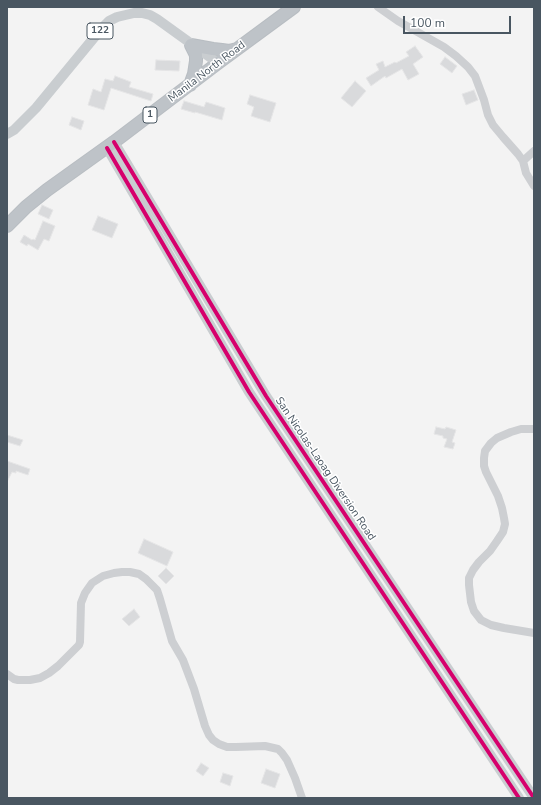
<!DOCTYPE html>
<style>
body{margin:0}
#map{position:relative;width:541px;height:805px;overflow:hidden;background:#f3f3f3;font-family:"Nunito Sans",sans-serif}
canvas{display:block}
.frame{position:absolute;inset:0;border:8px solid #495661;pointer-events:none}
.scale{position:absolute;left:403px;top:16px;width:108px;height:18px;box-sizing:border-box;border:2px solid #495661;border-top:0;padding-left:5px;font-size:12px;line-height:14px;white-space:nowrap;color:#495661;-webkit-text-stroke:3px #fff;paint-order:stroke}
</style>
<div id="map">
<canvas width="541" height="805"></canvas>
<div class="frame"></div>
<div class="scale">100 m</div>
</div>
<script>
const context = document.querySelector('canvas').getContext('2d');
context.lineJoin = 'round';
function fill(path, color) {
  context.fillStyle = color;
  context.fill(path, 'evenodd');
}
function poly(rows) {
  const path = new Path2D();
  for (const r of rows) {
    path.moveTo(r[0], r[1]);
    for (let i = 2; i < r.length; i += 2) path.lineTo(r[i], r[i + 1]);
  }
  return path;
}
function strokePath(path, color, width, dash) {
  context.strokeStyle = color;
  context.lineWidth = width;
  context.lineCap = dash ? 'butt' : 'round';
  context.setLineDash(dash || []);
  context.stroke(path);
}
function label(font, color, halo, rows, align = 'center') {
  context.font = font + ' "Nunito Sans",sans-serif';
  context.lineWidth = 3;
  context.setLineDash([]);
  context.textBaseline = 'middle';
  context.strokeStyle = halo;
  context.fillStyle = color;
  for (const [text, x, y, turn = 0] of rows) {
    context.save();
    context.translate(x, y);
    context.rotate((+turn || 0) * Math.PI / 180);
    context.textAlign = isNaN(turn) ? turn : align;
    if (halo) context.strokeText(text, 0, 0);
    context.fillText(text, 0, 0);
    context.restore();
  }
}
const building = poly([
 [415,46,423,57,413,64,419,74,408,80,402,69,386,78,385,76,371,86,366,78,379,70,376,64,383,61,385,67,395,62,396,63,409,56,406,52,415,46],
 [445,57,457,66,452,73,440,64,445,57],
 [156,60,180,61,179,71,155,70,156,60],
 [115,76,131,82,129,87,153,94,151,101,111,88,104,110,88,105,93,89,101,92,105,79,113,81,115,76],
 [355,81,366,91,352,107,341,98,355,81],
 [474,90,478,100,466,105,462,94,474,90],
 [250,95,276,103,270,122,251,116,254,107,247,104,250,95],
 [184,101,204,107,206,102,225,108,222,120,195,112,195,113,181,109,184,101],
 [72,117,84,121,81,130,69,125,72,117],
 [42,205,53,210,49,219,38,214,42,205],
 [98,216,118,224,112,238,92,230,98,216],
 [43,221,55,226,49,241,44,239,38,250,28,244,27,246,20,242,24,235,32,240,33,239,35,240,43,221],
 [436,427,445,429,446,427,456,430,452,442,455,443,453,449,444,447,447,439,443,438,443,436,434,434,436,427],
 [7,435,23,440,20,446,7,442,7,435],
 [7,461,30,469,28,475,16,471,16,473,12,472,7,482,7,461],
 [144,539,173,552,167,566,138,553,144,539],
 [166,568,174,576,166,584,158,576,166,568],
 [134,609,140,617,129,626,122,619,134,609],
 [201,763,209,768,203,776,196,771,201,763],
 [266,769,280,774,275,788,261,783,266,769],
 [223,773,233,776,230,786,220,782,223,773]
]);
fill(building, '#d9dadc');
strokePath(building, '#e5e5e6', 1);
const highway = poly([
 [191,45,213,49,222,50,229,51,237,49],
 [190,85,194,74,196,61,196,55,191,45],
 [7,226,26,207,47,190,114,142,218,63,294,7]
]);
strokePath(highway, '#b8bdc2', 14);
strokePath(poly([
 [378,7,398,21,444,47,456,56,468,67,475,76,484,100,488,115,493,125,503,137,518,154,523,161],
 [534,151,523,161,526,173,534,186],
 [534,429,521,429,511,432,497,438,491,443,485,451,484,458,484,466,486,472,498,496,502,508,504,518,505,524,503,532,497,541,490,551,479,562,473,570,469,578,469,585,471,602,474,611,481,620,491,625,504,628,534,633],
 [7,674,14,679,18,680,30,680,40,678,49,673,58,666,79,645,80,642,81,603,85,593,92,583,103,576,114,573,122,572,130,572,139,574,146,579,157,590,160,599,172,641,183,660,194,689,205,726,209,735,213,740,219,744,227,747,236,747,265,746,278,749,282,753,287,760,295,778,302,798]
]), '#cdcfd2', 8);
strokePath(poly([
 [7,134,14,130,36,108,102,28,109,21,117,17,134,13,142,13,150,15,157,19,218,63],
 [114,142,266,396,534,798],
 [107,148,249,392,519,798]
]), '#c9cdd0', 10);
strokePath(highway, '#bec3c8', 12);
strokePath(poly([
 [114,142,266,396,534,798],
 [107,148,249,392,519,798]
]), '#d6006c', 4);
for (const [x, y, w] of [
 [100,31,26],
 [150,115,14]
]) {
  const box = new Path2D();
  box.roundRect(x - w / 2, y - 8, w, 16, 3);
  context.fillStyle = '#fff';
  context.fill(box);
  strokePath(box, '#495661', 1);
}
label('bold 10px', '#495661', null, [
 ["122",100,31],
 ["1",150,115]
]);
label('11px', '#495661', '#fff', [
 ["Manila North Road",207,72,-37],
 ["San Nicolas-Laoag Diversion Road",325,469,56]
]);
</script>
